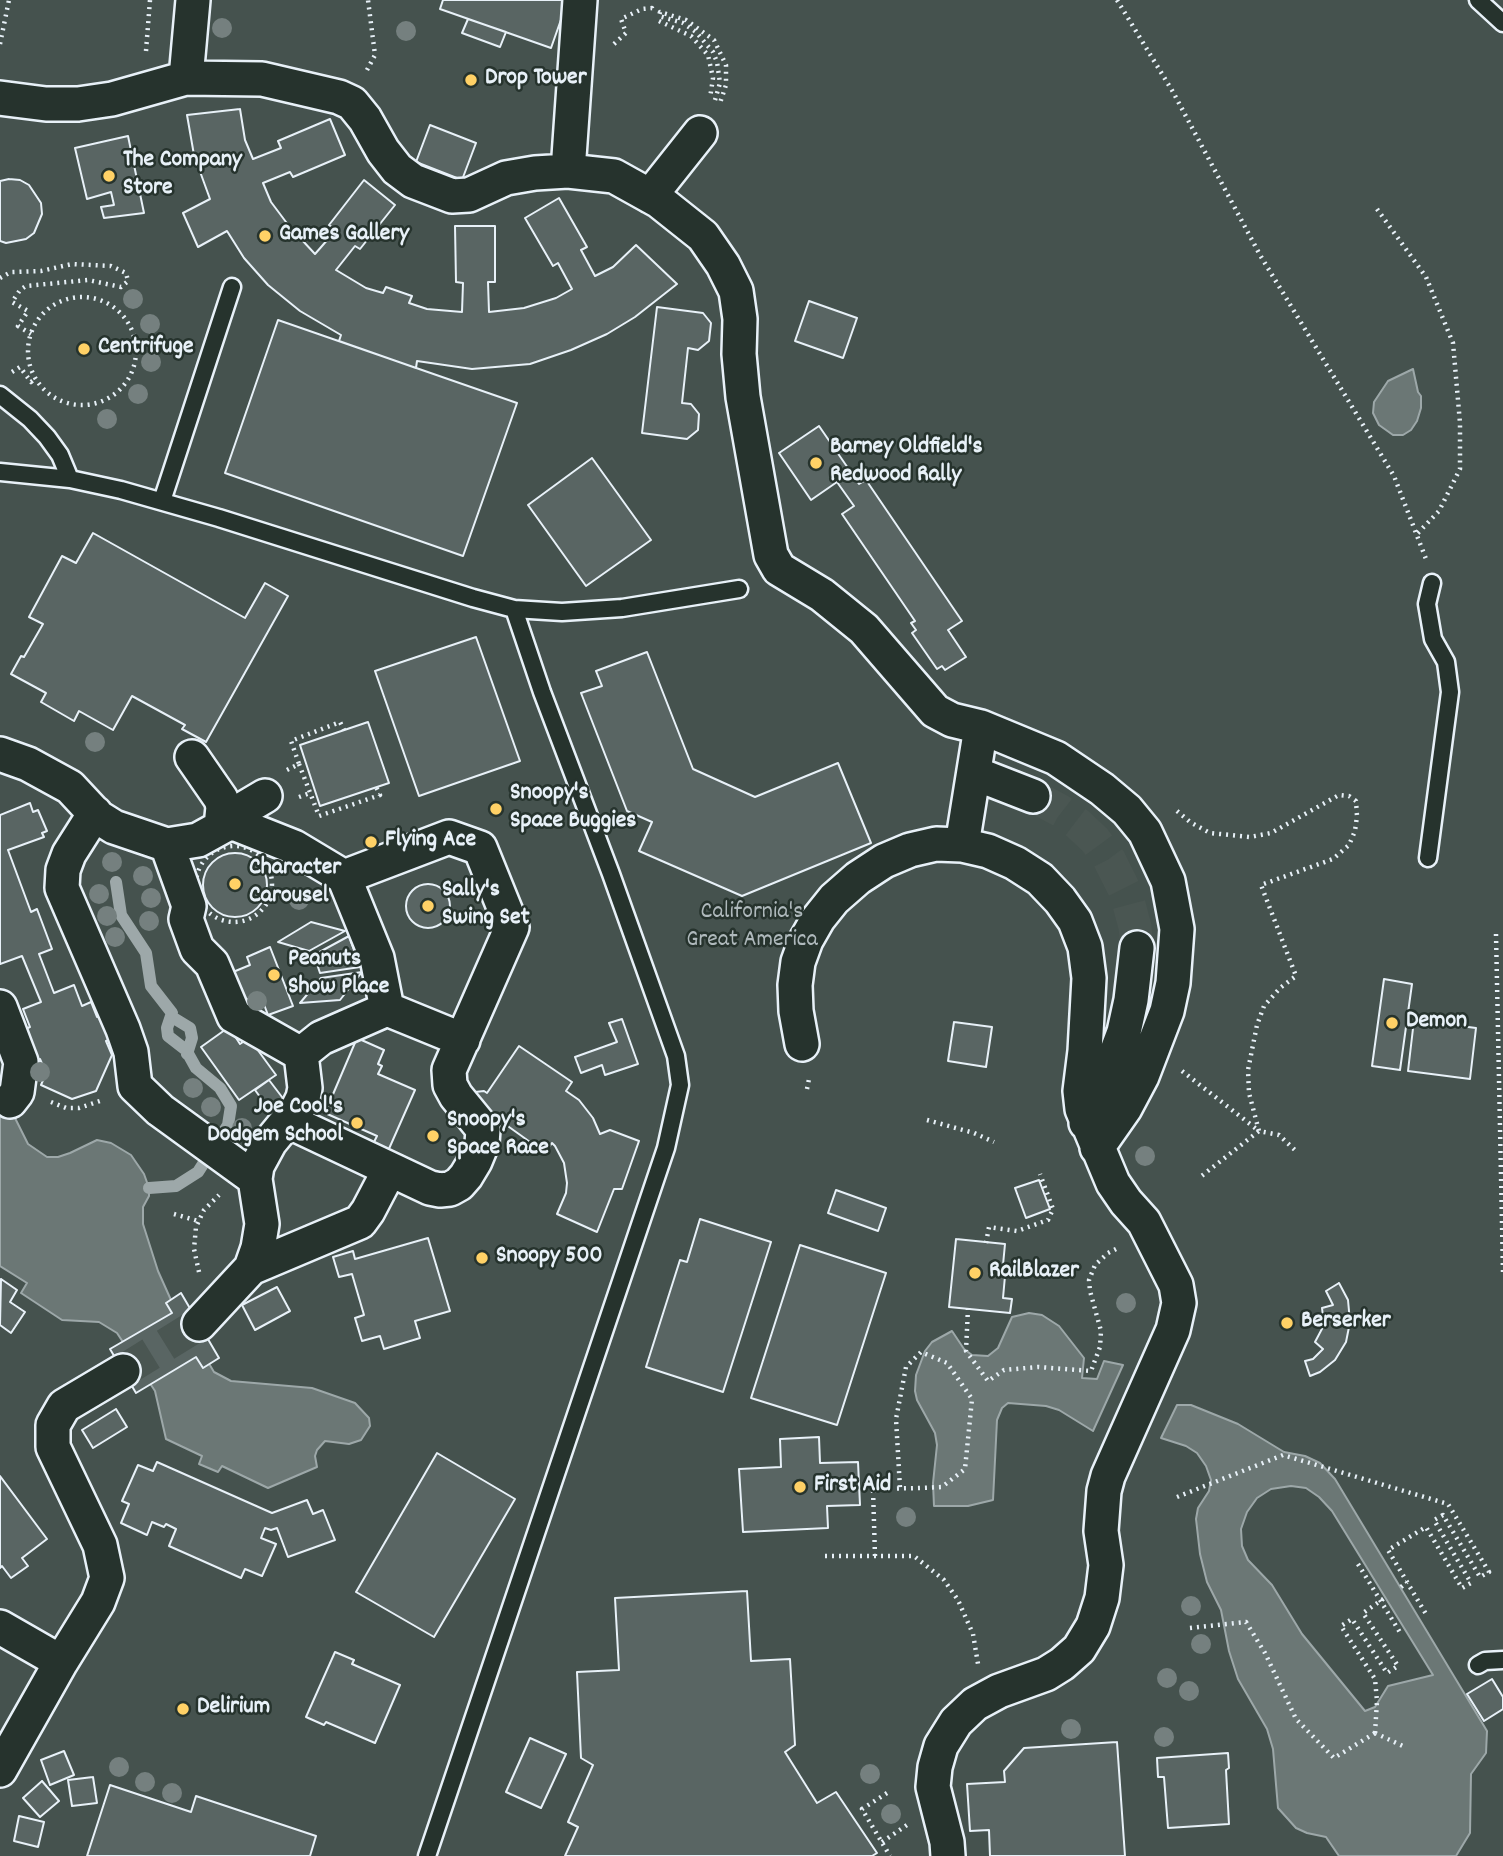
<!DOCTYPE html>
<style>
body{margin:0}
canvas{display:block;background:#2e3b35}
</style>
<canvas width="1503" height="1856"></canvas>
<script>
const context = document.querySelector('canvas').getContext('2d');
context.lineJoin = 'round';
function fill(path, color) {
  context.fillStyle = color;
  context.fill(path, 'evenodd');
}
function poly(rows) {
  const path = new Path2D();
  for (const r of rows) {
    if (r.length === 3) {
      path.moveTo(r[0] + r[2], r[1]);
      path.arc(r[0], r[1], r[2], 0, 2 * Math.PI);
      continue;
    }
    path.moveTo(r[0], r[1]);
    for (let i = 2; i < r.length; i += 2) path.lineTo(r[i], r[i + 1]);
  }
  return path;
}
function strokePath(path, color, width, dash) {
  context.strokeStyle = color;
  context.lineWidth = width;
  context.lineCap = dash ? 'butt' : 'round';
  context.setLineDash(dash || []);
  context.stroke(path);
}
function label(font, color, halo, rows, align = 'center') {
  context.font = font + ' Dekko,sans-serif';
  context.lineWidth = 5;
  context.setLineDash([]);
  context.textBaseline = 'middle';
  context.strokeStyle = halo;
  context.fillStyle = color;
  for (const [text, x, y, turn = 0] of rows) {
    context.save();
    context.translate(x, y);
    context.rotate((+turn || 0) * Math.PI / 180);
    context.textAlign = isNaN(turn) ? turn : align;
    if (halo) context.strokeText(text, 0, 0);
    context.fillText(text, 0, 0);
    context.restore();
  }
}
fill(poly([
 [0,0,1503,0,1503,1856,0,1856]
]), '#45524e');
const water = poly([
 [1413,369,1418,392,1421,396,1421,408,1417,421,1411,430,1403,435,1393,435,1379,425,1373,413,1374,402,1388,381,1413,369],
 [0,1106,15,1118,28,1144,47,1157,58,1157,70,1153,97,1140,111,1143,131,1155,144,1174,149,1188,149,1196,143,1207,143,1224,158,1271,171,1300,214,1372,231,1381,312,1388,355,1403,369,1418,370,1426,361,1440,349,1444,325,1441,317,1450,315,1456,317,1467,268,1488,222,1466,218,1472,199,1464,202,1456,166,1439,155,1391,117,1333,99,1322,62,1320,21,1293,27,1283,0,1266,0,1106],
 [1029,1313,1042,1315,1059,1326,1084,1358,1082,1378,1097,1379,1104,1361,1123,1365,1093,1431,1059,1410,1046,1406,1008,1403,1002,1408,997,1420,993,1500,968,1506,934,1506,933,1483,937,1445,935,1433,917,1400,915,1391,916,1375,925,1351,932,1342,952,1331,964,1349,972,1355,988,1356,998,1348,1012,1317,1029,1313],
 [1177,1405,1191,1405,1238,1424,1284,1452,1305,1456,1320,1463,1335,1479,1487,1731,1486,1753,1471,1774,1470,1833,1456,1856,1339,1856,1326,1837,1307,1833,1296,1828,1278,1808,1273,1749,1267,1729,1238,1679,1229,1651,1221,1610,1207,1582,1200,1554,1196,1519,1198,1508,1209,1491,1211,1480,1206,1466,1197,1453,1186,1446,1161,1438,1177,1405],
 [1291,1486,1306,1488,1319,1497,1332,1511,1433,1675,1388,1686,1375,1707,1365,1711,1302,1634,1272,1585,1248,1560,1242,1546,1241,1529,1247,1512,1257,1498,1271,1489,1291,1486]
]);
fill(water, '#6b7775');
strokePath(water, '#9da8a9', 2);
strokePath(poly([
 [116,882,121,915,146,953,151,986,172,1013,167,1028,168,1036,186,1050,196,1068,220,1088,231,1106,228,1125,198,1172,176,1186,149,1188],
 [172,1017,190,1028,192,1038,187,1054]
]), '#9da8a9', 12);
const building = poly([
 [443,0,568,0,551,48,440,9,443,0],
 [468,19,506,32,500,47,462,33,468,19],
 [240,109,245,140,253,159,281,148,278,141,330,119,345,155,293,177,290,172,263,183,271,202,289,226,315,254,336,230,329,225,364,180,395,205,360,249,355,246,336,270,366,288,383,293,386,287,412,296,409,303,427,309,462,312,463,283,456,282,455,226,495,226,495,282,488,282,489,312,524,308,556,298,572,289,558,263,553,266,525,218,559,198,587,247,581,250,595,276,613,267,636,245,677,284,635,317,607,334,571,350,530,364,472,369,417,361,416,368,339,341,341,335,300,311,268,285,244,258,227,231,198,247,183,213,210,199,194,155,187,115,240,109],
 [430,125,476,143,462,180,416,162,430,125],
 [128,136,144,213,104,218,101,207,114,205,111,192,87,199,75,148,128,136],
 [9,179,20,180,29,185,41,203,42,214,34,233,26,239,6,243,0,241,0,181,9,179],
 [809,301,857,318,843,358,795,341,809,301],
 [657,307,703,313,711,323,709,341,698,350,688,348,682,403,691,404,699,414,698,430,687,439,642,433,657,307],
 [278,320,517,403,463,556,225,473,278,320],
 [819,426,859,484,866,480,962,621,948,630,966,657,945,670,942,666,937,669,912,633,916,630,911,623,915,621,842,514,854,506,837,482,811,500,779,453,819,426],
 [592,458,651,540,586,586,528,505,592,458],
 [93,533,245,618,265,583,288,596,206,742,182,729,185,725,132,696,113,730,79,711,74,721,41,702,46,693,11,674,21,656,24,657,43,624,29,617,62,556,76,563,93,533],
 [476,637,520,761,419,796,375,671,476,637],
 [647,652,693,769,755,797,838,763,871,843,742,896,639,851,652,822,627,811,581,693,602,686,596,671,647,652],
 [368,722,389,783,320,806,300,745,368,722],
 [30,803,33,812,38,810,47,831,42,833,44,837,8,850,31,912,37,909,52,949,39,954,54,993,74,985,82,1006,91,1002,97,1017,108,1013,117,1037,106,1041,112,1055,96,1091,72,1099,41,1085,46,1073,40,1059,29,1064,16,1033,30,1027,23,1009,41,1002,22,956,0,964,0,815,30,803],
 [235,885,32],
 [428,906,22],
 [311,922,345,931,309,951,278,942,311,922],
 [349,936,360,967,320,973,314,955,349,936],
 [270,947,293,1006,268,1015,260,994,244,1001,233,972,250,965,247,957,270,947],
 [362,972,340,1000,300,1003,321,978,362,972],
 [1384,979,1412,984,1400,1070,1372,1066,1384,979],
 [622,1019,638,1064,605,1075,602,1065,581,1073,575,1057,617,1042,609,1023,622,1019],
 [1414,1020,1476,1028,1470,1079,1408,1071,1414,1020],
 [954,1022,992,1027,986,1067,948,1061,954,1022],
 [229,1027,240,1044,249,1038,276,1075,239,1100,201,1047,229,1027],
 [357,1038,384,1050,378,1064,382,1066,378,1074,415,1090,388,1151,373,1144,377,1136,325,1113,357,1038],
 [519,1046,572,1082,566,1091,579,1100,593,1118,600,1134,610,1130,639,1141,622,1189,614,1189,597,1232,557,1214,566,1193,567,1183,564,1163,555,1146,552,1143,547,1150,540,1144,537,1147,470,1099,475,1092,484,1091,487,1093,519,1046],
 [269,1080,285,1101,271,1112,255,1090,269,1080],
 [1039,1180,1050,1209,1026,1218,1015,1188,1039,1180],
 [836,1190,886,1208,878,1231,828,1213,836,1190],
 [700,1219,771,1242,723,1392,646,1367,680,1260,687,1262,700,1219],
 [428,1238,450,1311,415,1321,420,1338,384,1349,380,1336,362,1341,355,1318,364,1315,352,1274,339,1277,333,1257,353,1251,355,1259,428,1238],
 [956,1239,1005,1244,1003,1265,1006,1265,1003,1298,1012,1299,1010,1313,949,1307,956,1239],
 [800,1245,886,1273,837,1425,751,1398,800,1245],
 [1,1279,17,1290,10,1302,25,1312,11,1333,0,1325,1,1279],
 [1339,1283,1348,1300,1350,1322,1346,1342,1335,1360,1320,1372,1310,1376,1305,1361,1313,1359,1323,1349,1315,1342,1324,1325,1322,1308,1333,1305,1326,1291,1339,1283],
 [277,1287,290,1311,255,1330,242,1305,277,1287],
 [181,1293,219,1358,203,1368,196,1357,136,1393,110,1349,172,1313,166,1303,181,1293],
 [116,1409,127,1427,93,1448,82,1430,116,1409],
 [819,1437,820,1463,858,1462,860,1505,827,1506,828,1528,743,1532,739,1469,781,1467,780,1439,819,1437],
 [437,1453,515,1499,434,1637,356,1592,437,1453],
 [157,1462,272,1513,307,1500,313,1514,323,1510,335,1540,288,1557,277,1528,271,1530,265,1528,261,1538,276,1544,262,1576,245,1569,241,1578,169,1546,176,1529,166,1524,164,1527,152,1522,147,1535,121,1523,129,1504,122,1501,138,1465,153,1471,157,1462],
 [0,1476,47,1539,22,1558,28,1566,11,1578,2,1566,0,1568,0,1476],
 [747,1591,751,1661,790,1659,795,1745,785,1752,817,1803,836,1792,877,1853,872,1856,565,1856,578,1827,568,1822,593,1765,581,1758,577,1672,619,1670,615,1598,747,1591],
 [335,1652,354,1660,352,1664,400,1685,375,1743,326,1722,324,1725,306,1717,335,1652],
 [1492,1679,1503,1697,1503,1709,1484,1721,1467,1694,1492,1679],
 [530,1738,566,1754,541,1808,506,1792,530,1738],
 [1117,1742,1125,1856,990,1856,989,1830,970,1831,967,1784,1005,1782,1004,1771,1024,1748,1117,1742],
 [64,1751,74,1775,50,1785,41,1760,64,1751],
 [1228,1753,1229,1768,1226,1770,1229,1824,1168,1828,1164,1777,1158,1777,1157,1758,1228,1753],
 [93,1777,97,1803,72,1806,68,1780,93,1777],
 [42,1781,59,1801,40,1817,23,1798,42,1781],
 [110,1785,191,1812,196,1796,316,1836,310,1856,87,1856,110,1785],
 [19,1816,44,1822,38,1847,14,1841,19,1816]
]);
fill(building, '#596563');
strokePath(building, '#e8f1f8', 2);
strokePath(poly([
 [1033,796,1061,811,1078,824,1095,840,1109,859,1126,893,1135,927,1137,948],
 [123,1371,199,1324]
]), '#4a5652', 33, [33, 17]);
const lane = poly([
 [1478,0,1503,23],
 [0,395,30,419,47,437,60,455,70,479],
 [0,472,70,479,121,490,219,518,473,598,514,609,542,692,611,874,676,1056,680,1085,666,1148,427,1856],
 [162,501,232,287],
 [514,609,562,612,622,608,739,589],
 [1428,858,1450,692,1446,662,1433,639,1427,604,1432,583],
 [1478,1665,1485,1661,1503,1660]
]);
const street = poly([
 [186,78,193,0],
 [0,98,46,104,78,104,112,99,186,78,262,79,339,97,352,103,365,119,383,151,397,169,413,181,452,196,469,195,506,178,535,173,568,171,614,176,659,201,703,236,723,265,736,291,740,319,739,354,743,397,771,555,779,569,822,595,864,629,935,711,952,720,981,727,962,845],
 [568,171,580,0],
 [650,196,700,133],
 [981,727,1056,758,1102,789,1127,810,1145,832,1168,881,1177,929,1173,983,1167,1011,1142,1076,1125,1108,1097,1148],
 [0,754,28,764,70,787,98,817,114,827,167,845,189,906,186,919,197,949,212,964,234,1016,301,1054],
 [192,757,221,799,223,807,221,827],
 [974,773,1033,796],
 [95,813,69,854,63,870,62,888,123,1029,131,1052,135,1086,160,1110,255,1179],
 [221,827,238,812,265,796],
 [167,845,198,840,227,824,236,824,294,847,344,877,449,837,480,848,512,927,449,1070,450,1085,456,1096,483,1129,482,1144,475,1161,466,1176,459,1184,450,1189,440,1190,430,1188,288,1121],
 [344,877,377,958,387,1009,463,1040],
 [0,1007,21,1062,17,1092,10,1101],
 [802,1044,796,1011,795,985,798,962,806,940,818,919,834,899,858,878,884,861,910,850,936,844,962,845,988,851,1015,863,1040,879,1060,900,1075,921,1085,947,1089,978,1085,1051,1080,1091,1082,1109,1113,1183,1126,1202,1144,1222,1176,1285,1179,1303,1173,1330,1108,1476,1104,1491,1101,1531,1106,1565,1102,1598,1093,1626,1079,1649,1062,1664,1046,1674,999,1691,975,1704,956,1722,941,1746,935,1767,933,1787,947,1842,948,1856],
 [301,1054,321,1038,387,1009],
 [1086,1123,1101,1093,1124,1032,1131,1000,1137,948],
 [251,1268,360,1222,368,1211,390,1169],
 [199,1324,251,1268,258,1248,262,1224,255,1179,257,1166,270,1142,298,1108,303,1098,305,1088,301,1054],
 [0,1627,61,1662],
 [0,1770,61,1662,98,1602,107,1578,100,1545,53,1447,53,1425,64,1406,123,1371]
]);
strokePath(lane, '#e8f1f8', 21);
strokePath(street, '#e8f1f8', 38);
strokePath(poly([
 [1117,0,1173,92,1260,255,1394,476,1426,559],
 [659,21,691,36,708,55,713,78,710,98],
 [0,44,9,0],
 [614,44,626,33,621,19,642,9,652,8,653,11],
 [146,51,150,0],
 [367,70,375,55,368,0],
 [715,100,720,83,717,62,713,52,696,32,683,23,659,16,660,12,686,20,714,40,726,65,726,85,720,103],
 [1377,209,1426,277,1453,343,1460,423,1460,469,1439,511,1417,534],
 [0,278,11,272,41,271,72,264,111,266,126,273,128,281,121,287,88,280,26,286,20,290,12,302,28,311,18,326,31,334],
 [82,351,54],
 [12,372,20,367,31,382,35,379],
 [299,764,319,816,380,795,376,787],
 [287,770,299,764,291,741,340,722,344,730],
 [299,797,310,793],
 [1177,811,1190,822,1210,833,1250,837,1271,833,1339,795,1349,796,1356,801,1357,816,1355,831,1349,845,1333,859,1261,885,1296,976,1280,988,1264,1006,1257,1025,1248,1070,1249,1093,1259,1131,1279,1135,1297,1152],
 [234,884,38],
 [1496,934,1503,1272],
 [1182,1071,1259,1131,1199,1178],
 [807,1089,809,1079],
 [51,1102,66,1108,79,1108,103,1100],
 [927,1120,974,1133,994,1142],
 [174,1214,198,1221],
 [986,1243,989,1227,1017,1231,1048,1220,1053,1209,1040,1174],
 [199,1272,194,1249,196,1227,204,1210,219,1195],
 [968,1308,966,1351,988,1381,1004,1370,1038,1367,1091,1371,1100,1347,1101,1331,1090,1291,1089,1280,1095,1265,1108,1253,1116,1249],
 [1177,1497,1283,1455,1448,1504,1489,1572,1480,1577,1443,1515,1434,1520,1471,1583,1462,1588,1426,1527,1388,1550,1426,1614],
 [825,1556,914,1556,944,1580,958,1600,973,1634,978,1664],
 [875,1556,873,1489,919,1488,942,1487,965,1469,972,1399,947,1363,921,1352,906,1367,896,1419,900,1488],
 [1358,1564,1401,1634],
 [1401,1587,1407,1582],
 [1190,1628,1246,1622,1265,1653,1296,1719,1334,1758,1375,1733],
 [1375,1733,1377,1701,1375,1679,1341,1626,1352,1619,1387,1673,1398,1666,1363,1613,1386,1597],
 [1375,1733,1405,1747],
 [887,1793,862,1809,890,1856],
 [882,1842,907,1825]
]), '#e8f1f8', 4.5, [2, 5]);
strokePath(lane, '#26332d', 16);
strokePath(street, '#26332d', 33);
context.fillStyle = '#75807f';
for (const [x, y] of [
 [222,28],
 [406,31],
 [133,299],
 [150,324],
 [151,362],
 [138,394],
 [107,419],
 [95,742],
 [112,862],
 [143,876],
 [99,894],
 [151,898],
 [299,900],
 [107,916],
 [149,921],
 [115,937],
 [257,1001],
 [40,1072],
 [193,1088],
 [211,1107],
 [242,1128],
 [1145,1156],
 [1126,1303],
 [906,1517],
 [1191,1606],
 [1201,1644],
 [1167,1678],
 [1189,1691],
 [1071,1729],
 [1164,1737],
 [119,1767],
 [870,1774],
 [145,1782],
 [172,1793],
 [891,1814]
]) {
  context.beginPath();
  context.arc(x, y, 10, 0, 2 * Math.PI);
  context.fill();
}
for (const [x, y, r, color] of [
 [471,80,7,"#ffd166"],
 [109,176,7,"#ffd166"],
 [265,236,7,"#ffd166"],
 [84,349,7,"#ffd166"],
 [816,463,7,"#ffd166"],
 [496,809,7,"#ffd166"],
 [371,842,7,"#ffd166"],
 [235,884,7,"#ffd166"],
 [428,906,7,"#ffd166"],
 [274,975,7,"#ffd166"],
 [1392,1023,7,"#ffd166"],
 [357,1123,7,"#ffd166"],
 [433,1136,7,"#ffd166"],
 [482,1258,7,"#ffd166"],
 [975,1273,7,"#ffd166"],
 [1287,1323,7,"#ffd166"],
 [800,1487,7,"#ffd166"],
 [183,1709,7,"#ffd166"]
]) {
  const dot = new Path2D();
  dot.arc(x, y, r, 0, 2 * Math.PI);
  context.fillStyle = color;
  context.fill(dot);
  strokePath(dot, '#26332d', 2.5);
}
label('bold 24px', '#e8f1f8', '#26332d', [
 ["Drop Tower",485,80],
 ["The Company",123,162],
 ["Store",123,190],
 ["Games Gallery",279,236],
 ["Centrifuge",98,349],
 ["Barney Oldfield's",830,449],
 ["Redwood Rally",830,477],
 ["Snoopy's",510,795],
 ["Space Buggies",510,823],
 ["Flying Ace",385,842],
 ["Character",249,870],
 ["Carousel",249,898],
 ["Sally's",442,892],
 ["Swing Set",442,920],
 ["Peanuts",288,961],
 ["Show Place",288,989],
 ["Demon",1406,1023],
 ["Joe Cool's",343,1109,"right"],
 ["Dodgem School",343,1137,"right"],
 ["Snoopy's",447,1122],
 ["Space Race",447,1150],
 ["Snoopy 500",496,1258],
 ["RailBlazer",989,1273],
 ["Berserker",1301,1323],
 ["First Aid",814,1487],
 ["Delirium",197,1709]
], 'left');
label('24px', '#afb9bc', '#26332d', [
 ["California's",752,914],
 ["Great America",752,942]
]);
</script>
